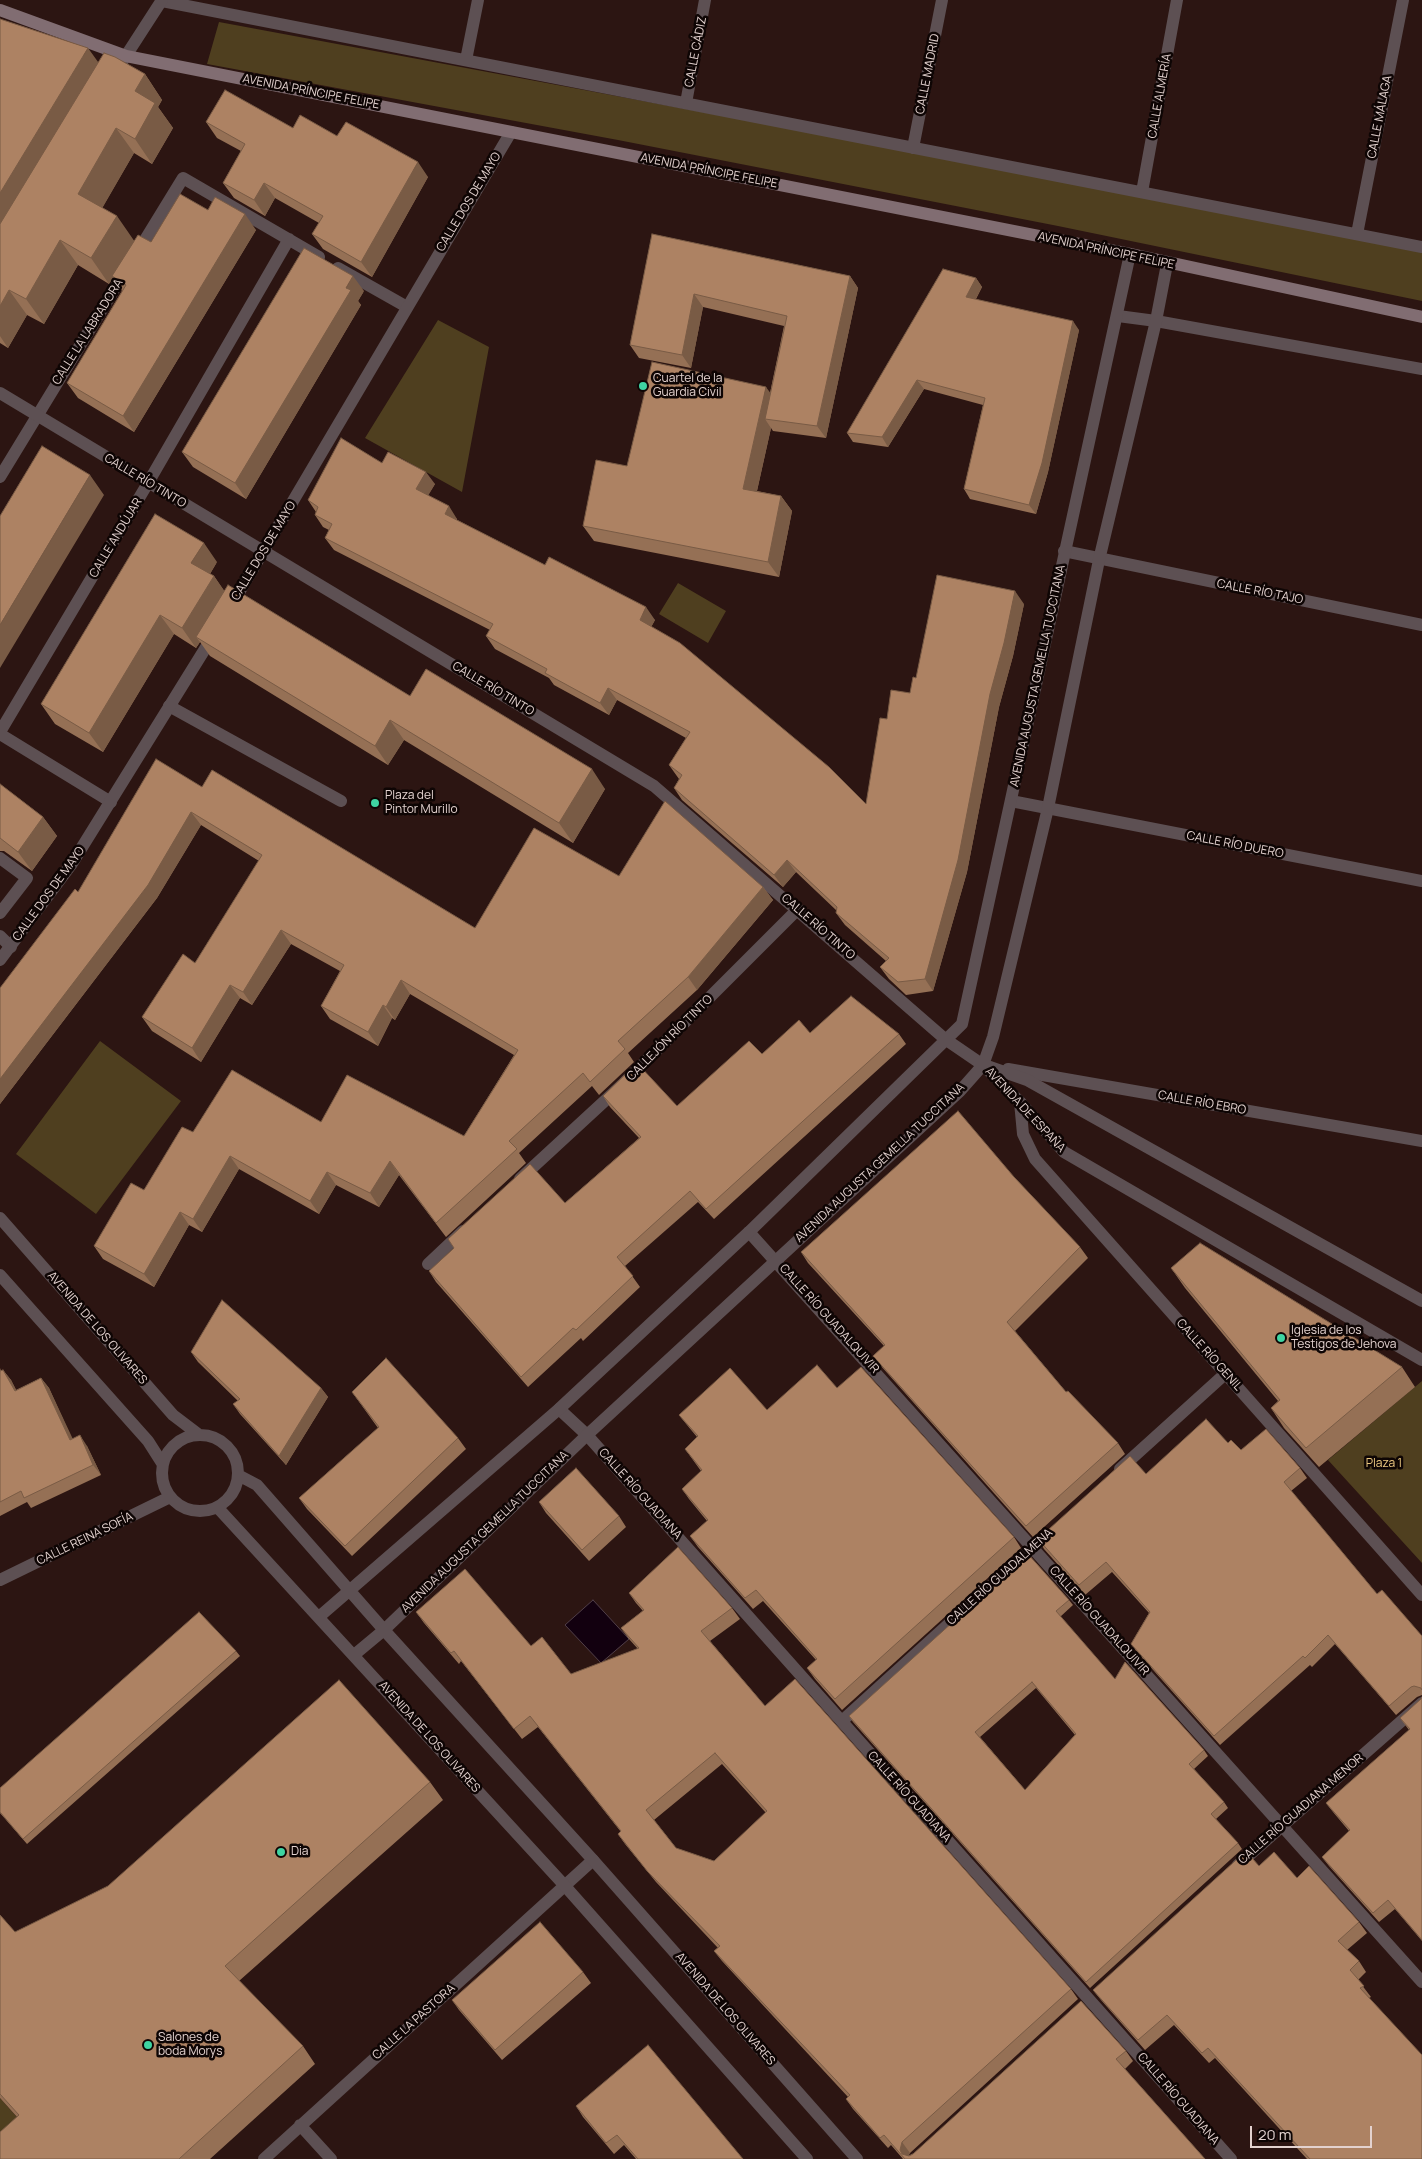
<!DOCTYPE html>
<meta charset="utf-8">
<style>
body{margin:0}
#map{position:relative;width:1422px;height:2159px;overflow:hidden;background:#2c1512;font-family:Manrope,sans-serif}
canvas{display:block}
.scale{position:absolute;left:1250px;top:2126px;width:122px;height:22px;box-sizing:border-box;border:2px solid #e3d2cf;border-top:0;padding-left:6px;font-size:15px;line-height:18px;white-space:nowrap;color:#e3d2cf;-webkit-text-stroke:4px #0e0504;paint-order:stroke}
</style>
<div id="map">
<canvas width="1422" height="2159"></canvas>
<div class="scale">20 m</div>
</div>
<script>
const context = document.querySelector('canvas').getContext('2d');
context.lineJoin = 'round';
function fill(path, color) {
  context.fillStyle = color;
  context.fill(path, 'evenodd');
}
function poly(rows) {
  const path = new Path2D();
  for (const r of rows) {
    if (r.length === 3) {
      path.moveTo(r[0] + r[2], r[1]);
      path.arc(r[0], r[1], r[2], 0, 2 * Math.PI);
      continue;
    }
    path.moveTo(r[0], r[1]);
    for (let i = 2; i < r.length; i += 2) path.lineTo(r[i], r[i + 1]);
  }
  return path;
}
function strokePath(path, color, width, dash) {
  context.strokeStyle = color;
  context.lineWidth = width;
  context.lineCap = dash ? 'butt' : 'round';
  context.setLineDash(dash || []);
  context.stroke(path);
}
function label(font, color, halo, rows, align = 'center') {
  context.font = font + ' Manrope,sans-serif';
  context.lineWidth = 5;
  context.setLineDash([]);
  context.textBaseline = 'middle';
  context.strokeStyle = halo;
  context.fillStyle = color;
  for (const [text, x, y, turn = 0] of rows) {
    context.save();
    context.translate(x, y);
    context.rotate((+turn || 0) * Math.PI / 180);
    context.textAlign = isNaN(turn) ? turn : align;
    if (halo) context.strokeText(text, 0, 0);
    context.fillText(text, 0, 0);
    context.restore();
  }
}
fill(poly([
 [219,22,1422,246,1422,301,1058,226,618,140,207,64],
 [438,320,489,347,462,492,365,438],
 [678,583,726,611,708,643,659,614],
 [100,1041,181,1101,96,1214,16,1154],
 [1422,1381,1422,1563,1328,1460],
 [0,2098,31,2133,2,2159,0,2159]
]), '#4f3f1f');
const water = poly([
 [593,1600,629,1639,601,1663,565,1625,593,1600]
]);
fill(water, '#12000f');
strokePath(water, '#513f49', 1);
strokePath(poly([
 [0,858,27,878,0,913],
 [0,936,11,947]
]), '#5d5053', 12);
strokePath(poly([
 [162,1,1422,247],
 [466,60,478,0],
 [686,103,705,0],
 [913,148,942,0],
 [1142,192,1177,0],
 [1357,234,1403,0],
 [137,253,183,178,319,257],
 [338,268,407,307],
 [1118,316,1156,321,1422,369],
 [0,477,126,270],
 [1064,551,1422,625],
 [169,706,341,801],
 [0,732,148,483,289,239],
 [0,734,111,802],
 [1011,801,1422,881],
 [1008,1069,1422,1141],
 [1020,1102,1023,1134,1035,1159,1422,1595],
 [520,1179,622,1085,798,909],
 [749,1232,1422,1982],
 [428,1264,463,1231],
 [559,1409,587,1435,1231,2159],
 [1120,1469,1225,1374],
 [842,1721,1038,1543],
 [1238,1865,1422,1703],
 [300,2125,331,2159],
 [264,2159,593,1860]
]), '#5d5053', 12);
strokePath(poly([
 [120,65,162,0],
 [0,393,654,786,945,1039,983,1065,1020,1102,1064,1152,1422,1360],
 [231,606,511,132],
 [0,960,71,865,213,636],
 [987,1066,1027,1080,1422,1301],
 [0,1218,173,1415,198,1434],
 [0,1275,148,1441,162,1463],
 [200,1473,38],
 [238,1475,257,1485,384,1630,593,1860,857,2159],
 [218,1508,565,1886,807,2159],
 [0,1580,170,1497],
 [320,1616,559,1409,749,1232,962,1024,1130,254],
 [354,1655,384,1630,587,1435,960,1091,983,1065,993,1037,1048,808,1099,560,1156,321,1167,264]
]), '#5d5053', 12);
strokePath(poly([
 [0,10,126,56,1130,254,1422,317]
]), '#816d72', 12);
fill(poly([
 [0,19,99,63,145,74,162,100,158,107,173,128,152,164,134,153,102,208,134,241,151,242,208,210,256,230,134,432,78,398,67,383,122,291,113,277,109,284,78,265,44,324,27,315,8,348,0,343],
 [206,122,293,128,337,136,428,177,372,277,323,249,312,234,319,223,275,198,265,216,234,198,223,183,241,151,217,138],
 [652,234,850,276,858,288,826,438,773,431,771,428,757,491,781,496,792,511,779,577,594,541,583,526,627,466,770,393,784,326,703,307,691,368,639,358,630,345],
 [976,278,982,287,976,299,1079,330,1048,472,1036,514,970,499,964,489,983,405,924,389,888,447,853,442,847,433],
 [364,291,358,301,361,305,246,499,193,467,182,452],
 [382,463,435,484,428,495,457,519,457,520,545,565,655,620,651,627,866,804,887,719,910,693,916,678,1024,604,1013,656,999,707,967,872,933,991,906,995,889,979,880,967,886,961,845,925,836,913,837,911,796,872,783,887,682,800,674,788,679,779,669,765,686,738,617,700,609,715,554,685,549,678,495,649,486,636,490,630,334,550,325,538,329,530,323,527,315,515,316,512,308,500],
 [217,562,210,574,214,576,224,591,410,696,605,789,573,843,404,740,388,765,210,656,200,642,196,648,174,634,103,752,55,724,41,704],
 [0,784,43,817,57,836,32,871,4,851,0,851],
 [202,787,475,928,619,876,763,887,773,900,697,990,628,1053,634,1062,599,1095,592,1086,519,1153,526,1163,446,1237,399,1175,379,1207,336,1185,319,1214,239,1169,202,1232,189,1225,154,1287,103,1259,94,1246,144,1190,193,1132,321,1122,464,1136,514,1055,410,994,395,1020,392,1018,378,1046,330,1019,321,1006,340,971,291,944,252,1005,240,998,201,1062,152,1031,142,1017,195,963,259,861,201,825,157,898,0,1104,0,988,78,892],
 [810,1033,899,1034,906,1044,714,1219,698,1202,625,1266,640,1287,583,1341,581,1338,528,1387,436,1282,429,1271,565,1203,639,1138,610,1107,603,1096,677,1106,762,1054],
 [1014,1177,1080,1247,1088,1258,1015,1331,1066,1392,1118,1443,1125,1454,1033,1537,881,1366,873,1356,884,1346,808,1263,801,1252],
 [1171,1268,1402,1367,1415,1387,1319,1467,1284,1428,1271,1408,1278,1401,1185,1288],
 [191,1352,321,1388,328,1397,286,1465,240,1414,233,1404,238,1401,198,1362],
 [0,1368,1,1371,3,1370,11,1380,16,1390,41,1378,49,1388,72,1439,87,1446,101,1475,31,1508,27,1502,0,1516],
 [837,1388,1014,1537,1021,1548,842,1710,815,1679,807,1668,816,1660,763,1601,753,1609,698,1547,690,1536,707,1521,689,1499,682,1489,701,1471,685,1449,697,1437,687,1425,679,1415,767,1410],
 [352,1392,458,1438,466,1449,352,1556,307,1509,299,1498,378,1428],
 [1228,1443,1241,1450,1300,1468,1307,1478,1291,1491,1377,1594,1422,1636,1422,1695,1417,1697,1396,1715,1335,1644,1312,1667,1310,1665,1220,1745,1138,1653,1131,1644,1149,1613,1112,1572,1085,1595,1044,1549,1038,1539,1146,1474],
 [539,1502,619,1516,626,1527,589,1561,546,1513],
 [629,1593,732,1608,740,1619,710,1641,765,1706,1071,1989,1078,1999,910,2153,908,2156,1126,2051,1133,2061,1125,2069,1205,2159,903,2159,891,2145,888,2148,853,2109,846,2099,848,2097,722,1961,714,1951,718,1948,656,1882,625,1844,618,1834,621,1832,538,1727,522,1739,461,1661,459,1664,424,1623,416,1612,531,1646,571,1674,638,1649,629,1639,621,1628,643,1611,636,1603],
 [722,1764,766,1813,714,1861,676,1848,654,1820],
 [1069,1600,1073,1605,1060,1617,1115,1679,1204,1750,1208,1756,1194,1769,1224,1802,1228,1808,1216,1819,1238,1843,1242,1849,1090,1988,853,1722,849,1716],
 [1036,1688,1075,1735,1025,1790,980,1737],
 [236,1651,240,1656,27,1844,0,1813,0,1788],
 [1422,1697,1422,1941,1395,1909,1379,1922,1329,1866,1322,1857,1349,1831,1333,1812,1326,1803,1409,1730,1400,1718,1421,1699],
 [430,1782,443,1800,239,1981,303,2046,315,2064,210,2159,0,2159,17,2117,0,2098,0,1915,15,1932],
 [1259,1866,1297,1878,1359,1922,1367,1933,1347,1950,1359,1961,1366,1972,1358,1980,1371,1997,1369,1998,1422,2159,1307,2159,1215,2058,1209,2063,1174,2025,1145,2050,1101,2000,1093,1990],
 [583,1972,591,1983,502,2060,459,2010,452,2000],
 [576,2106,743,2159,636,2159,624,2145,614,2154,583,2117]
]), '#957055');
fill(poly([
 [88,48,106,73,0,246,0,193],
 [145,74,162,100,158,107,173,128,152,164,135,139,135,91],
 [116,128,134,153,96,219,78,194],
 [418,162,428,177,372,277,361,262],
 [264,183,275,198,265,216,254,200],
 [245,214,256,230,134,432,123,416],
 [117,216,135,242,109,284,91,258],
 [60,240,78,265,44,324,26,299],
 [353,276,364,291,358,301,361,305,246,499,235,483],
 [850,276,858,288,826,438,817,426],
 [976,278,982,287,972,306,966,297],
 [9,290,27,315,8,348,0,336,0,306],
 [694,294,703,307,691,368,682,355],
 [1073,321,1079,330,1048,472,1036,514,1029,505],
 [917,380,924,389,888,447,882,437],
 [766,387,777,402,765,419,771,428,754,504,743,489],
 [426,472,435,484,425,501,416,489],
 [90,475,104,495,0,668,0,625],
 [781,496,792,511,779,577,768,562],
 [449,506,457,519,453,527,445,514],
 [204,543,217,562,205,582,191,563],
 [214,576,228,596,196,637,200,642,196,648,182,628],
 [1015,591,1024,604,1013,656,999,707,967,872,933,991,925,979,990,694],
 [646,607,655,620,648,633,640,620],
 [160,615,174,634,103,752,89,733],
 [608,688,617,700,609,715,600,703],
 [390,720,404,740,388,765,375,746],
 [592,769,605,789,573,843,559,823],
 [191,812,201,825,157,898,0,1104,0,1079],
 [43,817,57,836,32,871,18,852],
 [787,860,796,872,783,887,774,875],
 [763,887,773,900,697,990,688,977],
 [281,930,291,944,252,1005,243,992],
 [401,980,410,994,395,1020,386,1007],
 [230,985,240,998,201,1062,192,1048],
 [383,1005,392,1018,378,1046,368,1032],
 [230,1156,239,1169,202,1232,193,1219],
 [390,1161,399,1175,379,1207,370,1193],
 [327,1172,336,1185,319,1214,310,1201],
 [180,1212,189,1225,154,1287,144,1274],
 [3,1370,11,1380,22,1401,15,1391],
 [41,1378,49,1388,78,1450,70,1440],
 [321,1388,328,1397,286,1465,279,1456],
 [80,1435,87,1446,101,1475,93,1465],
 [902,2142,910,2153,907,2159,905,2159,900,2150]
]), '#795b45');
const building = poly([
 [0,19,88,48,0,193,0,19],
 [104,53,115,57,145,74,135,91,155,103,135,139,116,128,78,194,117,216,91,258,60,240,26,299,9,290,0,306,0,224,104,53],
 [225,90,293,128,300,115,337,136,346,122,418,162,361,262,312,234,323,216,264,183,254,200,223,183,245,144,206,122,225,90],
 [180,194,208,210,215,197,245,214,123,416,67,383,126,285,112,276,138,235,151,242,180,194],
 [652,234,850,276,817,426,765,419,787,316,694,294,682,355,630,345,652,234],
 [304,248,353,276,346,288,351,290,235,483,182,452,304,248],
 [943,269,976,278,966,297,1073,321,1042,463,1029,505,964,489,985,398,917,380,882,437,847,433,943,269],
 [652,362,766,387,743,489,781,496,768,562,583,526,596,460,627,466,652,362],
 [341,438,382,463,388,452,426,472,416,489,449,506,445,514,545,565,549,557,646,607,640,620,680,643,829,767,866,804,880,718,887,719,891,690,910,693,913,677,916,678,937,575,1015,591,1004,643,990,694,958,860,925,979,898,982,880,967,889,958,836,913,837,907,787,860,774,875,674,788,682,775,669,765,690,732,608,688,600,703,545,673,547,669,486,636,493,624,325,538,332,524,315,515,318,507,308,500,341,438],
 [42,446,90,475,0,625,0,516,42,446],
 [155,514,204,543,191,563,214,576,182,628,160,615,89,733,41,704,155,514],
 [228,585,410,696,426,669,592,769,559,823,390,720,375,746,196,637,228,585],
 [156,759,202,787,212,770,475,928,534,828,619,876,665,801,763,887,688,977,618,1041,625,1049,590,1082,583,1073,509,1141,517,1149,436,1223,390,1161,370,1193,327,1172,310,1201,230,1156,193,1219,180,1212,144,1274,94,1246,131,1183,144,1190,182,1127,193,1132,232,1070,321,1122,347,1075,464,1136,518,1050,401,980,386,1007,383,1005,368,1032,321,1006,344,965,281,930,243,992,230,985,192,1048,142,1017,183,954,195,963,262,855,191,812,148,885,0,1079,0,988,75,889,78,892,156,759],
 [0,784,43,817,18,852,0,838,0,784],
 [851,996,899,1034,706,1209,690,1191,617,1257,633,1276,576,1330,573,1328,521,1377,429,1271,454,1248,448,1239,530,1164,565,1203,641,1137,603,1096,637,1063,677,1106,749,1041,762,1054,799,1020,810,1033,851,996],
 [958,1111,1014,1177,1080,1247,1007,1322,1066,1392,1068,1391,1118,1443,1026,1526,873,1356,885,1345,801,1252,958,1111],
 [1200,1243,1402,1367,1306,1448,1271,1408,1280,1400,1171,1268,1200,1243],
 [222,1300,321,1388,279,1456,233,1404,240,1399,191,1352,222,1300],
 [386,1358,458,1438,345,1546,299,1498,379,1427,352,1392,386,1358],
 [817,1365,837,1388,861,1367,1014,1537,835,1699,807,1668,817,1659,756,1590,745,1598,690,1536,708,1520,682,1489,702,1470,685,1449,698,1436,679,1415,730,1368,767,1410,817,1365],
 [3,1370,15,1391,41,1378,70,1440,80,1435,93,1465,24,1498,21,1491,0,1502,0,1371,3,1370],
 [1206,1419,1228,1443,1231,1440,1241,1450,1266,1429,1300,1468,1284,1482,1377,1594,1382,1590,1422,1636,1422,1690,1421,1688,1414,1686,1411,1687,1389,1706,1328,1635,1305,1658,1303,1656,1214,1736,1131,1644,1150,1612,1106,1562,1079,1585,1038,1539,1130,1456,1146,1474,1206,1419],
 [576,1468,619,1516,582,1550,539,1502,576,1468],
 [678,1547,732,1608,701,1631,765,1706,795,1679,1071,1989,902,2142,900,2150,902,2154,909,2156,913,2154,1081,2001,1126,2051,1116,2059,1205,2159,905,2159,884,2135,880,2138,846,2099,850,2095,714,1951,720,1946,648,1872,618,1834,621,1831,530,1716,514,1729,454,1651,451,1653,416,1612,465,1569,531,1646,542,1637,571,1674,639,1648,621,1628,644,1610,629,1593,678,1547],
 [715,1753,767,1811,714,1861,676,1848,646,1810,715,1753],
 [1028,1554,1069,1600,1056,1611,1115,1679,1125,1662,1204,1750,1189,1764,1224,1802,1211,1814,1238,1843,1086,1982,849,1716,1028,1554],
 [1032,1682,1076,1734,1025,1790,975,1732,1032,1682],
 [199,1612,236,1651,23,1839,0,1812,0,1788,199,1612],
 [339,1680,430,1782,225,1966,303,2046,179,2159,0,2159,0,2132,19,2115,0,2094,0,1915,15,1932,108,1886,339,1680],
 [1422,1697,1422,1940,1388,1900,1373,1913,1322,1857,1350,1830,1326,1803,1410,1729,1400,1718,1421,1699,1422,1697],
 [1246,1851,1259,1866,1274,1852,1297,1878,1309,1866,1359,1922,1338,1941,1359,1961,1350,1970,1364,1986,1360,1988,1422,2055,1422,2159,1310,2159,1208,2048,1202,2053,1167,2015,1138,2040,1093,1990,1246,1851],
 [540,1922,583,1972,495,2050,452,2000,540,1922],
 [648,2045,743,2159,638,2159,617,2135,606,2143,576,2106,648,2045]
]);
fill(building, '#ad8263');
strokePath(building, '#795b45', 1);
for (const [x, y, r, color] of [
 [643,386,5,"#3fd4a2"],
 [375,803,5,"#3fd4a2"],
 [1281,1338,5,"#3fd4a2"],
 [281,1852,5,"#3fd4a2"],
 [148,2045,5,"#3fd4a2"]
]) {
  const dot = new Path2D();
  dot.arc(x, y, r, 0, 2 * Math.PI);
  context.fillStyle = color;
  context.fill(dot);
  strokePath(dot, '#0e0504', 2);
}
label('12px', '#e3d2cf', '#0e0504', [
 ["CALLE CÁDIZ",696,52,-79],
 ["CALLE MADRID",928,74,-79],
 ["AVENIDA PRÍNCIPE FELIPE",311,92,11],
 ["CALLE ALMERÍA",1160,96,-80],
 ["CALLE MÁLAGA",1380,117,-79],
 ["AVENIDA PRÍNCIPE FELIPE",709,171,11],
 ["CALLE DOS DE MAYO",469,202,-59],
 ["AVENIDA PRÍNCIPE FELIPE",1106,251,12],
 ["CALLE LA LABRADORA",88,332,-58],
 ["CALLE RÍO TINTO",145,481,31],
 ["CALLE ANDÚJAR",116,538,-59],
 ["CALLE DOS DE MAYO",264,551,-59],
 ["CALLE RÍO TAJO",1260,592,11],
 ["AVENIDA AUGUSTA GEMELLA TUCCITANA",1038,676,-78],
 ["CALLE RÍO TINTO",493,689,31],
 ["CALLE RÍO DUERO",1235,845,11],
 ["CALLE DOS DE MAYO",49,894,-54],
 ["CALLE RÍO TINTO",818,927,41],
 ["CALLEJÓN RÍO TINTO",670,1038,-45],
 ["CALLE RÍO EBRO",1202,1103,10],
 ["AVENIDA DE ESPAÑA",1025,1110,47],
 ["AVENIDA AUGUSTA GEMELLA TUCCITANA",880,1163,-43],
 ["CALLE RÍO GUADALQUIVIR",829,1319,48],
 ["AVENIDA DE LOS OLIVARES",97,1328,49],
 ["CALLE RÍO GENIL",1209,1355,48],
 ["CALLE RÍO GUADIANA",640,1494,48],
 ["AVENIDA AUGUSTA GEMELLA TUCCITANA",485,1532,-44],
 ["CALLE REINA SOFÍA",85,1539,-26],
 ["CALLE RÍO GUADALMENA",1000,1577,-42],
 ["CALLE RÍO GUADALQUIVIR",1099,1621,48],
 ["AVENIDA DE LOS OLIVARES",429,1737,48],
 ["CALLE RÍO GUADIANA",909,1797,48],
 ["CALLE RÍO GUADIANA MENOR",1301,1809,-41],
 ["AVENIDA DE LOS OLIVARES",725,2009,49],
 ["CALLE LA PASTORA",414,2022,-42],
 ["CALLE RÍO GUADIANA",1178,2099,49]
]);
label('12px', '#e3d2cf', '#0e0504', [
 ["Cuartel de la",653,379],
 ["Guardia Civil",653,393],
 ["Plaza del",385,796],
 ["Pintor Murillo",385,810],
 ["Iglesia de los",1291,1331],
 ["Testigos de Jehova",1291,1345],
 ["Dia",291,1852],
 ["Salones de",158,2038],
 ["boda Morys",158,2052]
], 'left');
label('12px', '#ecc880', '#0e0504', [
 ["Plaza 1",1384,1464]
]);
</script>
